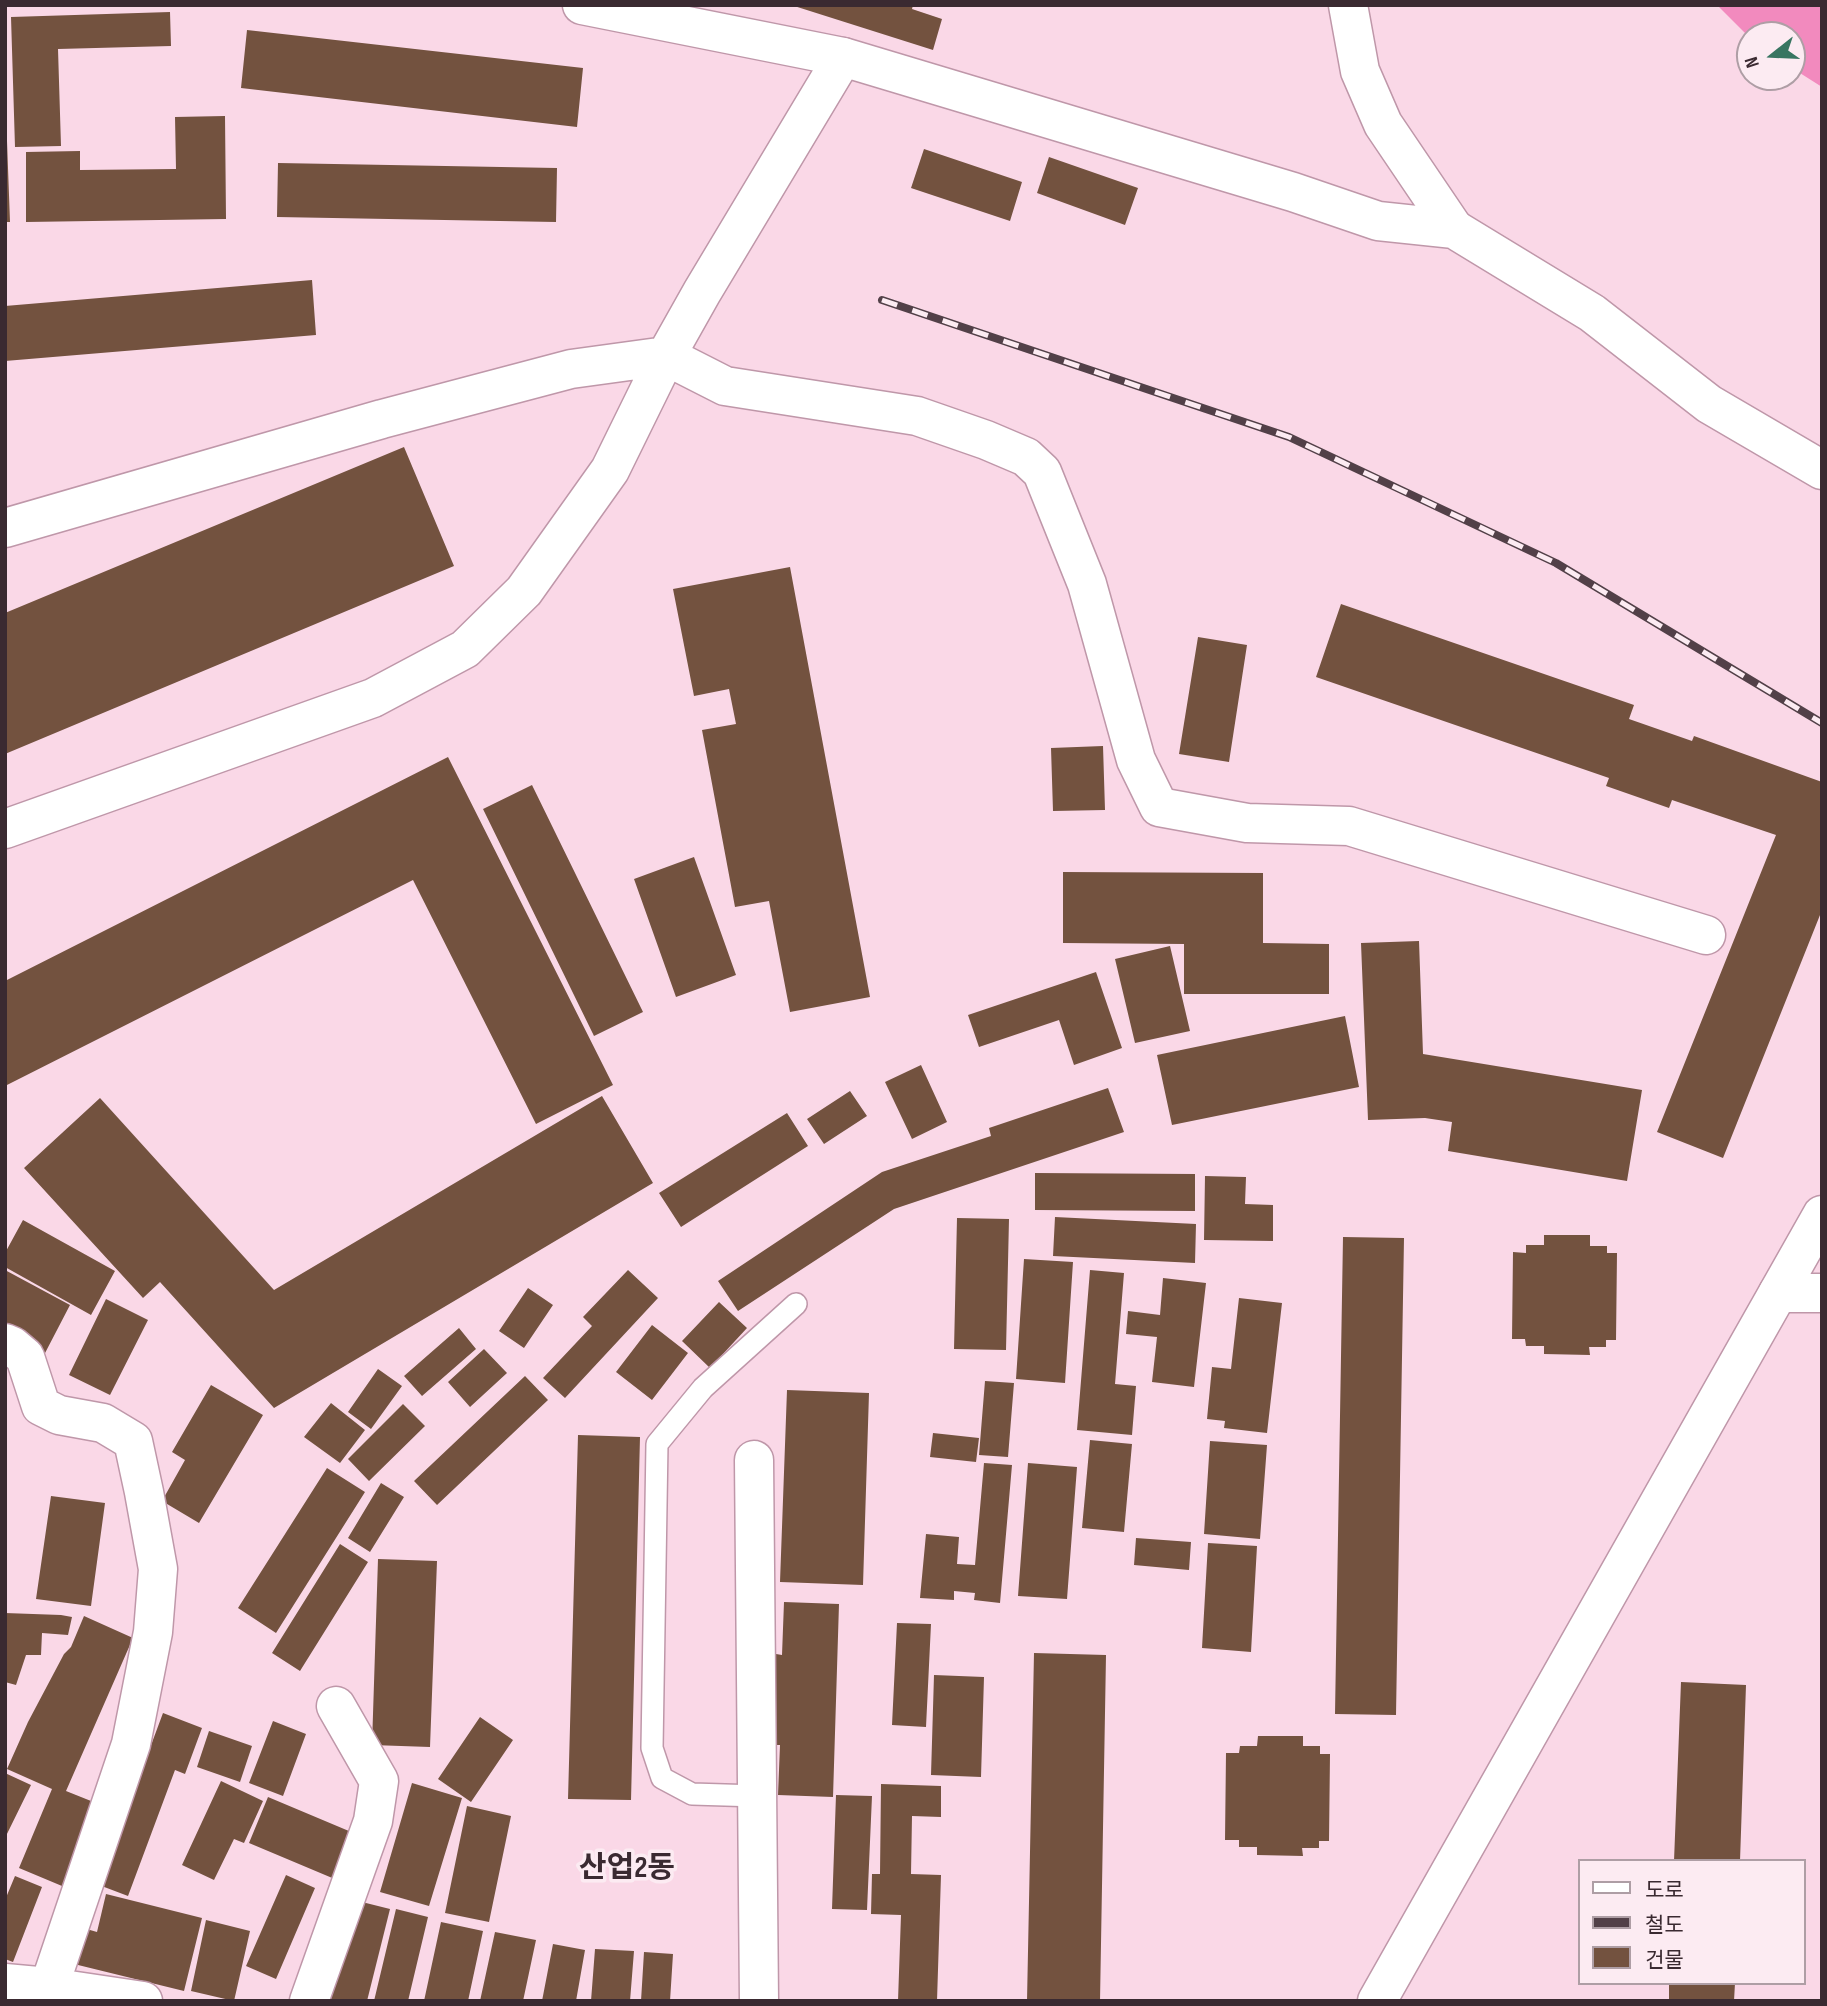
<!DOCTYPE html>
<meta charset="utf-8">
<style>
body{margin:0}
#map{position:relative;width:1827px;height:2006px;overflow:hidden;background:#fad8e7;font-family:"Sofia Sans Condensed","Noto Sans KR",sans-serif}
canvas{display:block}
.frame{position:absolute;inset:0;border:7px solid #3a2a31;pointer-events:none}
.legend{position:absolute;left:1578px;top:1859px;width:228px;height:126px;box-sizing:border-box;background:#fcebf2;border:2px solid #ae9ea5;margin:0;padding:9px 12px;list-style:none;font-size:21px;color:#3a2a31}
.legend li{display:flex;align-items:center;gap:14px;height:35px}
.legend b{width:35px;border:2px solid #ae9ea5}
.north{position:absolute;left:1736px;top:21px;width:70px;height:70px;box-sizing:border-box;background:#fcebf2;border:2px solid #ae9ea5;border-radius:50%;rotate:252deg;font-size:19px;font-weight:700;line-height:28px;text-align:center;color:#3a2a31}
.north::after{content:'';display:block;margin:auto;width:24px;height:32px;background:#387561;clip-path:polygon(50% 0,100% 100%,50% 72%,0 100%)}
</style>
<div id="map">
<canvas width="1827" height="2006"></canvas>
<div class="frame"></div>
<ul class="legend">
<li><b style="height:9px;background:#fff"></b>도로</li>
<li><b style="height:9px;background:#524048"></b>철도</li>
<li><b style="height:19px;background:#73523f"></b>건물</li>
</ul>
<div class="north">N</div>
</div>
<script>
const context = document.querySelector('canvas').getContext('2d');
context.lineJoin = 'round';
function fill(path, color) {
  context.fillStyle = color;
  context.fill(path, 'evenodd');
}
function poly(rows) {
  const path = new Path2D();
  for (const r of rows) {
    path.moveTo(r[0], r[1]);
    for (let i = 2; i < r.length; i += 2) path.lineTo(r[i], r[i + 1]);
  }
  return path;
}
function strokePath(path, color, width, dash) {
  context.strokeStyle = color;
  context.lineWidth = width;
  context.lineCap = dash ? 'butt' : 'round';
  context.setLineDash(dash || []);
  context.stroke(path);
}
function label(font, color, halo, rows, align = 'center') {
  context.font = font + ' "Sofia Sans Condensed","Noto Sans KR",sans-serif';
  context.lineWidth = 7;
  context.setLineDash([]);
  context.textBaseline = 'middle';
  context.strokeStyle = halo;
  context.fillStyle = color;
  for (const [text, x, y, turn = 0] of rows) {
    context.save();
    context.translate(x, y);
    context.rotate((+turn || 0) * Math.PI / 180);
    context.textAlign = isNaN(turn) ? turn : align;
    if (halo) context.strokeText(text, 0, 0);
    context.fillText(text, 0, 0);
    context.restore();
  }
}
fill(poly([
 [1717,5,1822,5,1822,87,1792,68,1792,35,1750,35,1750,38]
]), '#f28abe');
fill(poly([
 [791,5,913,5,912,9,942,19,933,50],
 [170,12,171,46,58,49,61,146,15,147,11,17],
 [247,30,583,68,577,127,241,88],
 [225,116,226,219,26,222,26,152,80,151,80,170,176,169,175,117],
 [5,141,7,141,10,222,5,222],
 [924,149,1022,182,1010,221,911,188],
 [1049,157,1138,188,1125,225,1037,193],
 [278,163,557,168,556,222,277,217],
 [312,280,316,335,5,361,5,306],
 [404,447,454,566,5,754,5,613],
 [790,567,870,997,790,1012,769,901,735,907,702,730,736,724,729,689,694,696,673,589],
 [1341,604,1634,705,1629,719,1692,741,1694,736,1822,782,1822,910,1723,1158,1657,1132,1776,835,1672,800,1669,808,1606,786,1609,778,1316,677],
 [1198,637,1247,645,1229,762,1179,754],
 [1103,746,1105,810,1053,811,1051,748],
 [448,757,613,1085,536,1124,413,880,5,1086,5,981],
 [532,785,643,1012,594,1036,483,809],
 [694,857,736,975,676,997,634,879],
 [1063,872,1263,873,1263,943,1329,944,1329,994,1184,994,1184,944,1063,943],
 [1419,941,1423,1054,1642,1090,1627,1181,1448,1151,1452,1122,1425,1118,1368,1120,1361,943],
 [1170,946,1190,1031,1135,1043,1115,959],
 [1096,972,1122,1048,1074,1065,1059,1020,979,1047,968,1015],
 [1345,1016,1359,1087,1172,1125,1157,1055],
 [921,1065,947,1122,912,1139,885,1082],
 [1108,1088,1124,1132,894,1209,738,1311,718,1281,882,1172,991,1136,989,1128],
 [850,1091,867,1116,824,1144,807,1119],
 [602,1096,653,1183,274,1408,160,1282,143,1298,24,1168,100,1098,274,1290],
 [787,1113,808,1146,681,1227,659,1193],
 [1035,1173,1195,1174,1195,1211,1035,1210],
 [1205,1176,1246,1177,1245,1204,1273,1205,1273,1241,1204,1240],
 [1055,1217,1196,1224,1195,1263,1053,1256],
 [957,1218,1009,1219,1006,1350,954,1349],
 [23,1220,115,1271,91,1315,5,1267,5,1253],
 [1544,1235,1590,1235,1590,1246,1607,1246,1607,1253,1617,1253,1616,1340,1606,1340,1606,1347,1589,1347,1590,1355,1544,1354,1544,1346,1526,1346,1525,1339,1512,1339,1513,1252,1526,1253,1526,1245,1544,1245],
 [1343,1237,1404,1238,1396,1715,1335,1714],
 [1024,1259,1073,1262,1065,1383,1016,1379],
 [5,1270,70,1305,44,1355,5,1334],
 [628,1270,658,1298,565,1398,543,1378,592,1326,583,1317],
 [1090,1270,1124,1273,1115,1384,1136,1386,1132,1435,1077,1430],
 [1163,1278,1206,1283,1194,1387,1152,1382,1157,1337,1126,1334,1128,1311,1160,1315],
 [528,1288,553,1305,524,1348,499,1331],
 [1239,1298,1282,1303,1267,1433,1224,1428,1225,1421,1207,1419,1212,1367,1231,1369],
 [106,1299,148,1320,110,1395,69,1375],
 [719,1302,747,1328,710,1368,682,1341],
 [652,1325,688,1353,652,1400,616,1372],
 [459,1328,476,1349,422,1396,404,1376],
 [484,1349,507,1373,470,1407,448,1382],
 [378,1369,402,1386,371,1429,348,1412],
 [525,1376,548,1400,437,1505,414,1481],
 [985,1381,1014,1383,1008,1457,979,1455],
 [211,1385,263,1415,199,1523,162,1501,185,1460,172,1452],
 [787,1390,869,1393,863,1585,780,1582],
 [331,1403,365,1430,340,1463,304,1437],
 [403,1404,425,1426,369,1481,348,1459],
 [933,1433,979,1438,976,1462,930,1457],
 [578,1435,640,1437,631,1800,568,1799],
 [1090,1440,1132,1444,1124,1532,1082,1528],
 [1210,1441,1267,1445,1260,1539,1204,1534],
 [984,1463,1012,1465,1000,1603,974,1600,975,1593,954,1591,954,1600,920,1598,926,1534,959,1537,957,1564,975,1565],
 [1028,1463,1077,1467,1067,1599,1018,1596],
 [327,1468,365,1492,276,1633,238,1608],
 [381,1483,404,1497,370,1552,348,1538],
 [51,1496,105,1503,91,1606,36,1599],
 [1136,1538,1191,1542,1189,1570,1134,1565],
 [1208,1543,1257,1546,1251,1652,1202,1648],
 [340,1544,368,1562,300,1671,272,1653],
 [378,1559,437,1561,430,1747,372,1745],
 [784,1602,839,1604,833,1797,778,1795,780,1745,773,1745,776,1654,782,1655],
 [5,1613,61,1615,72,1617,68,1635,42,1633,41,1655,26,1655,16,1685,5,1682],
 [84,1616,133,1638,66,1791,96,1803,62,1886,19,1868,52,1789,7,1769,28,1722,64,1654,71,1647],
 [897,1623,931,1624,926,1727,892,1725],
 [1034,1653,1106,1655,1100,2001,1027,2001],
 [934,1675,984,1677,981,1777,931,1775],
 [1681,1682,1746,1685,1740,1861,1674,1861],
 [163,1713,202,1728,185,1774,175,1770,128,1896,99,1885],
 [480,1717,513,1740,471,1802,438,1779],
 [273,1721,306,1734,283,1796,249,1783],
 [209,1731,252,1746,240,1782,197,1767],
 [1258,1736,1303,1736,1303,1746,1320,1746,1320,1754,1330,1754,1329,1841,1319,1841,1319,1848,1302,1848,1303,1856,1257,1855,1257,1847,1239,1847,1239,1840,1225,1840,1226,1753,1239,1753,1240,1746,1257,1746],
 [5,1773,31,1785,5,1838],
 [221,1781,263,1801,244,1843,234,1839,214,1880,182,1865],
 [412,1783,462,1798,429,1906,380,1892],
 [881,1784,941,1786,941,1817,912,1816,911,1874,941,1875,937,2001,898,2001,901,1915,871,1914,872,1874,880,1874],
 [836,1795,872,1796,867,1910,832,1909],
 [268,1797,356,1834,337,1880,249,1843],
 [467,1806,511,1816,489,1922,445,1913],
 [286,1875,315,1888,276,1979,246,1966],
 [15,1876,42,1887,13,1962,5,1959,5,1900],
 [106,1894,202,1918,184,1991,74,1964,83,1928,97,1932],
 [354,1900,390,1909,367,2001,330,2001],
 [396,1909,428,1917,408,2001,374,2001],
 [206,1920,250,1931,234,2001,191,1991],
 [441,1922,483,1931,468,2001,424,2001],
 [495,1932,536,1940,523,2001,480,2001],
 [553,1944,585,1950,576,2001,542,2001],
 [595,1949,634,1951,630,2001,591,2001],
 [644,1952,673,1954,670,2001,641,2001],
 [1669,1983,1735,1983,1734,2001,1669,2001]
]), '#73523f');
const service = poly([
 [758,1796,692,1794,662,1778,652,1748,657,1444,703,1388,796,1304]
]);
const minor = poly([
 [1348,5,1360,71,1383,124,1454,229],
 [5,528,382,419,571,369,666,356,725,386,917,416,986,440,1026,457,1042,472,1087,584,1136,760,1159,807,1247,823,1349,826,1706,935],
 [5,829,373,698,465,649,524,591,610,470,666,356,702,292,843,57],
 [1778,1293,1822,1293],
 [5,1343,12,1346,25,1357,41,1406,59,1415,103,1423,133,1441,144,1492,158,1569,153,1632,131,1744,49,1987],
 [754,1460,759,2001],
 [5,1983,49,1987,143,2001],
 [309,2001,373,1821,379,1781,336,1706]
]);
const tertiary = poly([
 [582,5,843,57,1293,192,1378,221,1454,229,1592,313,1709,404,1822,470]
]);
const secondary = poly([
 [1377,2001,1822,1215]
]);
strokePath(service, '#bf97a9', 24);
strokePath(minor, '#bf97a9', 41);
strokePath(tertiary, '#bf97a9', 41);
strokePath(secondary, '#bf97a9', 41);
strokePath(service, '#fff', 21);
strokePath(minor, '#fff', 38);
strokePath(tertiary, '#fff', 38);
strokePath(secondary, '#fff', 38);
const rail = poly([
 [882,300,1289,437,1556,563,1822,723]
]);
strokePath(rail, '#524048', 8);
strokePath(rail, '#fcebf2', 5, [16]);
label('bold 30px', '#3a2a31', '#fcebf2', [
 ["산업2동",627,1869]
]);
</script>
